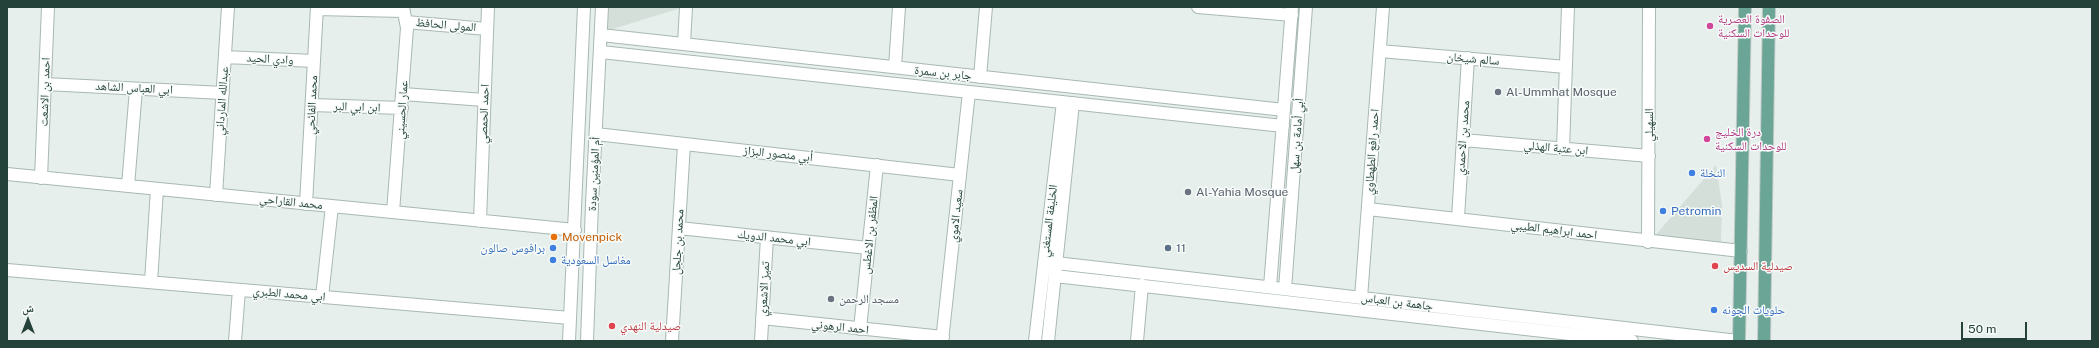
<!DOCTYPE html>
<meta charset="utf-8">
<style>
body{margin:0}
#map{position:relative;width:2099px;height:348px;overflow:hidden;background:#e6efeb;font-family:"Public Sans","Noto Naskh Arabic",sans-serif}
canvas{display:block}
.frame{position:absolute;inset:0;border:8px solid #24423a;pointer-events:none}
.north{position:absolute;left:8px;top:300px;width:40px;height:40px;-webkit-text-stroke:3px #f7fbf9;paint-order:stroke;rotate:0deg;font-size:11px;font-weight:700;line-height:16px;text-align:center;color:#24423a}
.north::after{content:'';display:block;margin:auto;width:14px;height:18px;background:#24423a;clip-path:polygon(50% 0,100% 100%,50% 72%,0 100%)}
.scale{position:absolute;left:1961px;top:322px;width:66px;height:18px;box-sizing:border-box;border:2px solid #24423a;border-top:0;padding-left:5px;font-size:12px;line-height:14px;white-space:nowrap;color:#24423a;-webkit-text-stroke:3px #f7fbf9;paint-order:stroke}
</style>
<div id="map">
<canvas width="2099" height="348"></canvas>
<div class="frame"></div>
<div class="north">ش</div>
<div class="scale">50 m</div>
</div>
<script>
const context = document.querySelector('canvas').getContext('2d');
context.lineJoin = 'round';
function fill(path, color) {
  context.fillStyle = color;
  context.fill(path, 'evenodd');
}
function poly(rows) {
  const path = new Path2D();
  for (const r of rows) {
    path.moveTo(r[0], r[1]);
    for (let i = 2; i < r.length; i += 2) path.lineTo(r[i], r[i + 1]);
  }
  return path;
}
function strokePath(path, color, width, dash) {
  context.strokeStyle = color;
  context.lineWidth = width;
  context.lineCap = dash ? 'butt' : 'round';
  context.setLineDash(dash || []);
  context.stroke(path);
}
function label(font, color, halo, rows, align = 'center') {
  context.font = font + ' "Public Sans","Noto Naskh Arabic",sans-serif';
  context.lineWidth = 3;
  context.setLineDash([]);
  context.textBaseline = 'middle';
  context.strokeStyle = halo;
  context.fillStyle = color;
  for (const [text, x, y, turn = 0] of rows) {
    context.save();
    context.translate(x, y);
    context.rotate((+turn || 0) * Math.PI / 180);
    context.textAlign = isNaN(turn) ? turn : align;
    if (halo) context.strokeText(text, 0, 0);
    context.fillText(text, 0, 0);
    context.restore();
  }
}
fill(poly([
 [607,7,681,7,681,8,606,31],
 [1716,165,1722,205,1721,242,1653,238]
]), '#d4dfda');
const minor = poly([
 [1198,7,1292,15],
 [317,9,403,11],
 [406,22,487,29],
 [601,35,1284,110],
 [684,44,686,7],
 [1380,51,1566,67],
 [601,52,1283,126],
 [225,57,314,61],
 [895,67,899,7],
 [980,77,986,7],
 [45,84,223,93],
 [403,94,484,100],
 [312,105,402,108],
 [596,134,960,175],
 [1463,140,1649,156],
 [1563,149,1568,7],
 [7,174,575,230],
 [41,178,48,7],
 [128,186,136,89],
 [216,195,228,7],
 [306,204,317,7],
 [1368,209,1741,251],
 [393,212,407,28,403,7],
 [1458,218,1468,58],
 [480,221,488,7],
 [679,228,868,248],
 [1648,242,1649,7],
 [1056,263,1738,341],
 [7,270,570,318],
 [1055,276,1632,341],
 [151,282,157,189],
 [1270,287,1292,7],
 [1285,289,1306,7],
 [322,297,332,206],
 [1361,298,1383,7],
 [762,318,943,337],
 [860,329,877,165],
 [235,341,239,290],
 [569,341,584,7],
 [587,341,592,204,602,7],
 [672,341,684,144],
 [761,341,767,237],
 [942,341,969,92],
 [1035,341,1063,102],
 [1048,341,1073,103],
 [1137,341,1142,285]
]);
const major = poly([
 [1739,341,1745,7],
 [1764,341,1769,7]
]);
strokePath(minor, '#a8b8b2', 14);
strokePath(major, '#c2cac8', 14);
strokePath(minor, '#fff', 12);
strokePath(major, '#6aa596', 12);
for (const [x, y, r, color] of [
 [1710,26,4,"#d1479c"],
 [1498,92,4,"#6b7280"],
 [1707,139,4,"#d1479c"],
 [1692,173,4,"#3f7fe0"],
 [1188,192,4,"#6b7280"],
 [1663,211,4,"#3f7fe0"],
 [554,237,4,"#e8710a"],
 [553,248,4,"#3f7fe0"],
 [1168,248,4,"#5c6f8a"],
 [553,260,4,"#3f7fe0"],
 [1715,266,4,"#e0444e"],
 [831,299,4,"#6b7280"],
 [1714,310,4,"#3f7fe0"],
 [612,326,4,"#e0444e"]
]) {
  const dot = new Path2D();
  dot.arc(x, y, r, 0, 2 * Math.PI);
  context.fillStyle = color;
  context.fill(dot);
  strokePath(dot, '#f7fbf9', 1.5);
}
label('12px', '#b23c85', '#f7fbf9', [
 ["الصفوة العصرية",1718,19],
 ["للوحدات السكنية",1718,33],
 ["درة الخليج",1715,132],
 ["للوحدات السكنية",1715,146]
], 'left');
label('12px', '#24423a', '#f7fbf9', [
 ["المولى الحافظ",446,25,5],
 ["وادي الحيد",270,59,3],
 ["سالم شيخان",1473,59,5],
 ["جابر بن سمرة",943,73,6],
 ["ابي العباس الشاهد",134,88,3],
 ["احمد بن الاشعت",45,92,-88],
 ["عبدالله المارداني",222,101,-86],
 ["محمد الفائحي",312,105,-87],
 ["ابن ابي البر",357,107,2],
 ["عمار الحسيني",402,110,-86],
 ["احمد الحمصي",484,114,-88],
 ["السهيلي",1649,125,-90],
 ["أبي أمامة بن سهل",1297,136,-86],
 ["محمد بن الاحمدي",1463,138,-86],
 ["ابن عتبة الهذلي",1556,148,5],
 ["احمد رافع الطهطاوي",1372,152,-86],
 ["أبي منصور البزاز",778,154,6],
 ["أم المؤمنين سودة",594,174,-87],
 ["محمد القاراحي",291,202,6],
 ["سعيد الاموي",956,216,-84],
 ["الخليفة المستغني",1049,221,-83],
 ["احمد ابراهيم الطيبي",1554,230,7],
 ["المظفر بن الاغطس",870,235,-84],
 ["ابي محمد الدويك",774,238,6],
 ["محمد بن جلجل",678,242,-87],
 ["تميز الاشعري",764,289,-87],
 ["ابي محمد الطبري",289,294,5],
 ["جاهمة بن العباس",1397,302,7],
 ["احمد الرهوني",840,327,6]
]);
label('12px', '#5b616d', '#f7fbf9', [
 ["Al-Ummhat Mosque",1506,92],
 ["Al-Yahia Mosque",1196,192],
 ["مسجد الرحمن",839,299]
], 'left');
label('12px', '#366cbe', '#f7fbf9', [
 ["النخلة",1700,173],
 ["Petromin",1671,211],
 ["برافوس صالون",545,248,"right"],
 ["مغاسل السعودية",561,260],
 ["حلويات الجونه",1722,310]
], 'left');
label('12px', '#c56008', '#f7fbf9', [
 ["Movenpick",562,237]
], 'left');
label('12px', '#4e5e75', '#f7fbf9', [
 ["11",1176,248]
], 'left');
label('12px', '#be3a42', '#f7fbf9', [
 ["صيدلية السديس",1723,266],
 ["صيدلية النهدي",620,326]
], 'left');
</script>
